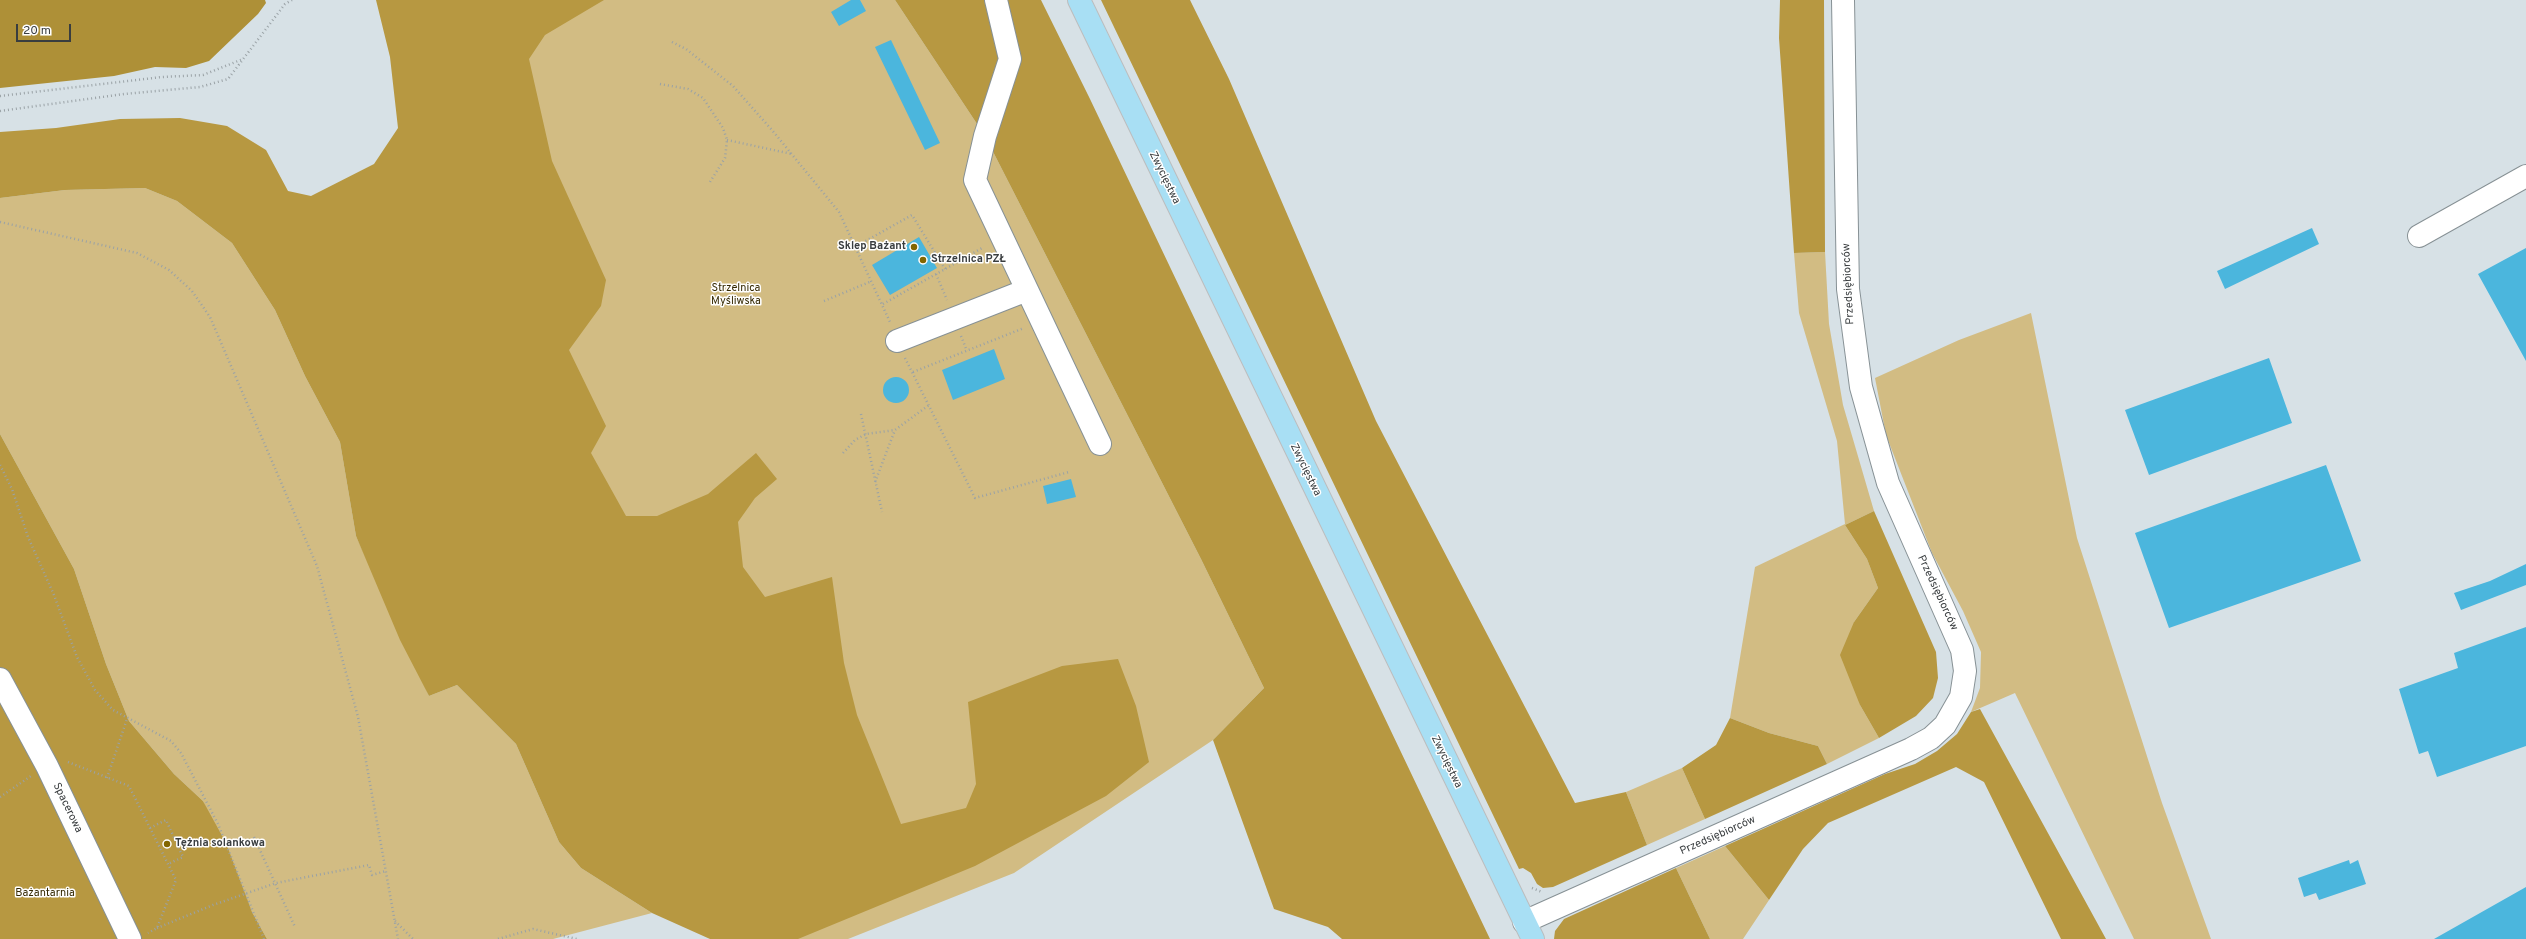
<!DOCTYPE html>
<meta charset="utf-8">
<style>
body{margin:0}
#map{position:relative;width:2526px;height:939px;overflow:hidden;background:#d7e1e6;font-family:Overpass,sans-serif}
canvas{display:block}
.scale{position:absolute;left:16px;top:24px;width:55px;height:18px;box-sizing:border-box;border:2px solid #393d3f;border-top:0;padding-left:5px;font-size:12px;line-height:14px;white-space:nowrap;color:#393d3f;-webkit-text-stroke:3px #fff;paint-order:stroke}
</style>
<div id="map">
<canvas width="2526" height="939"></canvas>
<div class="scale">20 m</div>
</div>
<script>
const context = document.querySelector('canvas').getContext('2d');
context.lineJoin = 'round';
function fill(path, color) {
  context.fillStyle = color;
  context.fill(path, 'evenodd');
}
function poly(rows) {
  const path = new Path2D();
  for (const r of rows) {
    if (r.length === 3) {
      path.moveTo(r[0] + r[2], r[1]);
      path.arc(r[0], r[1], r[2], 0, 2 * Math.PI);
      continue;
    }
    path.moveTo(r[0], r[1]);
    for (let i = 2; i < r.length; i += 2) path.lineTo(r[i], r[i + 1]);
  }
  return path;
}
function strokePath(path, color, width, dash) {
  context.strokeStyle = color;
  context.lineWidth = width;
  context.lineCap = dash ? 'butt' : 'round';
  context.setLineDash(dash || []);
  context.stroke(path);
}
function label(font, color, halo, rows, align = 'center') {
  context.font = font + ' Overpass,sans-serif';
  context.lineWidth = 3;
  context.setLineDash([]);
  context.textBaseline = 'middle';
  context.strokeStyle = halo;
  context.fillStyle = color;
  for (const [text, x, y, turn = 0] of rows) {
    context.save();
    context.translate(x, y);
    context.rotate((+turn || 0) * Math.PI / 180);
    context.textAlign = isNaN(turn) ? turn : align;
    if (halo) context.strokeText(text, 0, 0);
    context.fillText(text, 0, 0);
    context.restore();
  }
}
fill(poly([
 [571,0,895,0,985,136,1201,559,1264,688,1213,740,1014,873,848,939,755,939,455,88],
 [145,188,177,201,232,243,275,310,305,376,340,442,356,536,429,696,457,685,516,744,559,842,581,868,652,913,553,939,267,939,252,912,203,801,174,774,129,721,106,664,74,569,0,434,0,198,65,190],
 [1825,252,1829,324,1843,405,1874,511,1845,525,1867,559,1878,588,1854,622,1860,705,1879,738,1827,764,1818,746,1769,733,1730,718,1755,567,1845,524,1837,441,1799,313,1794,253],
 [2031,313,2077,538,2162,803,2211,939,2134,939,2015,693,1971,712,1980,688,1981,652,1963,611,1932,553,1886,435,1875,378,1959,340],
 [1682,768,1705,819,1647,845,1626,792],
 [1725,846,1769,900,1743,939,1710,939,1676,868]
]), '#d2bc83');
fill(poly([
 [376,0,604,0,545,35,529,59,552,161,606,280,601,306,569,350,606,426,591,453,626,516,657,516,708,494,756,453,777,479,755,498,738,522,743,567,765,597,832,577,844,663,857,715,901,824,966,808,976,784,968,702,1062,666,1118,659,1136,706,1149,762,1106,796,975,866,798,939,710,939,652,913,581,868,559,842,516,744,457,685,429,696,400,640,356,536,340,442,305,376,275,310,232,243,177,201,145,188,65,190,0,198,0,132,56,128,120,119,180,118,227,126,266,150,288,191,311,196,374,164,398,128,390,57],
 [895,0,1041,0,1090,99,1490,939,1342,939,1328,927,1274,909,1213,740,1264,688,1201,559,985,136],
 [1101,0,1190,0,1229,79,1376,421,1575,803,1626,792,1647,845,1553,887,1543,888,1537,884,1531,873,1523,868,1519,869],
 [1780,0,1824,0,1825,252,1794,253,1779,38],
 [0,434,74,569,106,664,129,721,174,774,203,801,226,843,252,912,267,939,0,939],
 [1874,511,1936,652,1938,678,1933,698,1916,716,1879,738,1860,705,1840,655,1854,622,1878,588,1867,559,1845,525],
 [1980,709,2106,939,2061,939,1984,782,1956,767,1828,823,1803,849,1769,900,1725,846,1885,774,1915,764,1937,751,1957,734,1971,712],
 [1730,718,1769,733,1818,746,1827,764,1705,819,1682,768,1716,745],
 [1676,868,1710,939,1554,939,1555,931,1564,919]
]), '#b79841');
fill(poly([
 [0,0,265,0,266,3,258,14,209,61,186,68,155,67,114,76,0,88]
]), '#ae9037');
fill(poly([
 [851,0,860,0,866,11,839,26,831,12],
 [891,40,940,143,925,150,875,47],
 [2312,228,2319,244,2225,289,2217,271],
 [919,237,937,268,890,295,872,265],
 [2526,248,2526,361,2478,274],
 [994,349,1005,379,953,400,942,370],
 [2269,358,2292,423,2149,475,2125,410],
 [896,390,13],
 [2326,465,2361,561,2169,628,2135,533],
 [1071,479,1076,497,1047,504,1043,486],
 [2526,564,2526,585,2461,610,2454,593,2490,581],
 [2526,627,2526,746,2437,777,2428,751,2419,754,2399,689,2458,668,2454,653],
 [2349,860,2350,864,2358,860,2366,884,2319,900,2316,893,2304,897,2298,878],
 [2526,887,2526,939,2434,939]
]), '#4bb6dd');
const minor = poly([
 [996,0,1010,59,985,136,975,180,1100,444],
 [2419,236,2526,176],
 [897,341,1027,290],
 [0,679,47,766,130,939],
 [1524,922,1911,749,1931,738,1945,725,1961,697,1965,671,1962,650,1888,483,1861,387,1848,289,1843,0]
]);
const major = poly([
 [1079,0,1533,939]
]);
strokePath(minor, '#879195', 24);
strokePath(major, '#bcbdbe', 24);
strokePath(poly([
 [672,42,686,49,733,86,772,130,839,212,890,322],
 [660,84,688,89,703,98,723,128,727,140,725,158,710,182],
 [0,96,162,77,203,75,243,59],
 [0,111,124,94,200,87,228,79,285,4,292,0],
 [727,140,792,154],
 [0,222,137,253,169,270,192,291,210,317,317,566,358,717,398,939],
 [855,247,912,215,945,269],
 [936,274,947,300],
 [824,301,872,281],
 [883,304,984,247],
 [961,336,967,351],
 [905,358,975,498,1069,472],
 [913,372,1024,328],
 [861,414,882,512],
 [843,453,855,440,866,434,895,430],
 [0,465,12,489,28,537,54,595,77,657,95,690,113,710,171,741,181,753,218,824,264,939],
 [875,482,895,430,929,405],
 [68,762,129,786,176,880,157,928,148,933],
 [107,778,127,719],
 [0,797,31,776],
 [150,828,166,820,183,857,168,864],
 [254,837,295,927],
 [1532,888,1542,892],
 [395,921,413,939],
 [157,928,213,905,276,883,369,865,372,875,386,871],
 [498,939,533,929,577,939]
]), '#9aa2a6', 2.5, [1, 3]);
strokePath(minor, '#fff', 22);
strokePath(major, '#a8dff4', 22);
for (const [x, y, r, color] of [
 [914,247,4,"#836600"],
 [923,260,4,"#836600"],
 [167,844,4,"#836600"]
]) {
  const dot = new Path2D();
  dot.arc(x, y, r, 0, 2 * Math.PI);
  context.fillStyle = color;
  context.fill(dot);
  strokePath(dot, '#fff', 1.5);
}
label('11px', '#393d3f', '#fff', [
 ["Zwycięstwa",1164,178,64],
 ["Przedsiębiorców",1849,284,-93],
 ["Zwycięstwa",1305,470,64],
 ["Przedsiębiorców",1937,593,65],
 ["Zwycięstwa",1446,762,64],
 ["Spacerowa",67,808,64],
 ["Przedsiębiorców",1718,836,-24]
]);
label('bold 11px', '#393d3f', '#fff', [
 ["Sklep Bażant",906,247,"right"],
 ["Strzelnica PZŁ",931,260],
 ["Tężnia solankowa",175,844]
], 'left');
label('11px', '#342801', '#fff', [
 ["Strzelnica",736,289],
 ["Myśliwska",736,302],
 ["Bażantarnia",45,894]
]);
</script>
